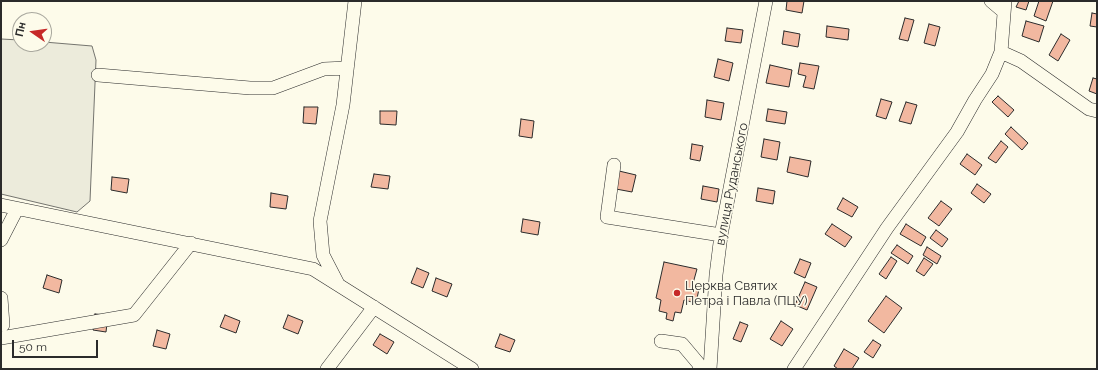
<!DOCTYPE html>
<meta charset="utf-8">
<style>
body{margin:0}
#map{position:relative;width:1098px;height:370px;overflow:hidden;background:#fdfbea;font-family:Raleway,sans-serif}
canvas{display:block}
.frame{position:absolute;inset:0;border:2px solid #2b2b2b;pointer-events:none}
.north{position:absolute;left:12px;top:12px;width:40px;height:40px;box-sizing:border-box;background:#fdfbea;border:1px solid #a9a89e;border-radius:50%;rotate:283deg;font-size:11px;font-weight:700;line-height:16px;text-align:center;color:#2b2b2b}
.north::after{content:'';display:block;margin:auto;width:14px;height:18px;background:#c62828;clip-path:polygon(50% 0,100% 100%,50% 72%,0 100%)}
.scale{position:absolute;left:12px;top:340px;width:86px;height:18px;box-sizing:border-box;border:2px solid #2b2b2b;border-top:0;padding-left:5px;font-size:12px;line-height:14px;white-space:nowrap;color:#2b2b2b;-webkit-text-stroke:3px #fdfbea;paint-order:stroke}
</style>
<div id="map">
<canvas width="1098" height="370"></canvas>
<div class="frame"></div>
<div class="north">Пн</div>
<div class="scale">50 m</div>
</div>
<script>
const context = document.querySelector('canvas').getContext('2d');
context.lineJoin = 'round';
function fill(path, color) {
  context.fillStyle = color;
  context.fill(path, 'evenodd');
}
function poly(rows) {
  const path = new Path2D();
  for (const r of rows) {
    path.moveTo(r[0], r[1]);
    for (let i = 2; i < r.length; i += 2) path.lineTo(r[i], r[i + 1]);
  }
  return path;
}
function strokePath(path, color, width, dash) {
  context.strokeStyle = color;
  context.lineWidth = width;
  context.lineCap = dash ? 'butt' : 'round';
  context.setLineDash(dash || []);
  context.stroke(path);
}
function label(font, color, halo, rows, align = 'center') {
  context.font = font + ' Raleway,sans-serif';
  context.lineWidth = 3;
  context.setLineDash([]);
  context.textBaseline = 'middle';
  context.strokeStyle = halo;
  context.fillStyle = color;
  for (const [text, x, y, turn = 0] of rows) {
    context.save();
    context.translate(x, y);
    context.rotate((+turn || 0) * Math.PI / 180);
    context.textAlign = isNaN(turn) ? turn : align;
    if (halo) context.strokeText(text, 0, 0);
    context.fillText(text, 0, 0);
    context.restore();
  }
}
const green = poly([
 [1,39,20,40,20,44,44,44,44,42,92,46,96,60,90,201,77,212,1,194,1,39]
]);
fill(green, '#ecebdb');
strokePath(green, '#74746e', 1);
const building = poly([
 [787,1,804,1,802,13,786,10,787,1],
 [1019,1,1029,1,1026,10,1016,7,1019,1],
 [1039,1,1053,1,1046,21,1034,16,1039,1],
 [1092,13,1097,14,1097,27,1090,26,1092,13],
 [905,18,914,20,908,41,899,39,905,18],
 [1026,21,1044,26,1039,42,1022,36,1026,21],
 [929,24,940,27,935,46,924,43,929,24],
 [827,26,849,29,848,40,826,37,827,26],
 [727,28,743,30,741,43,725,41,727,28],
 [784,31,800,34,798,47,782,44,784,31],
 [1061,34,1070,40,1058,61,1049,55,1061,34],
 [718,59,733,63,729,81,714,77,718,59],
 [800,63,819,66,814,89,803,87,806,76,798,74,800,63],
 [770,65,792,70,789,87,766,83,770,65],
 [1093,78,1097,79,1097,94,1089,91,1093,78],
 [998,96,1014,110,1008,117,992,102,998,96],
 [881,99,892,102,886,119,876,116,881,99],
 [707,100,724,103,721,120,705,117,707,100],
 [906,102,917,105,911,124,899,121,906,102],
 [304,107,318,107,316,124,303,123,304,107],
 [768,109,787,112,785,124,766,121,768,109],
 [380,111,397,111,396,125,380,124,380,111],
 [521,119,534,121,532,138,519,136,521,119],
 [1011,127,1028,143,1022,150,1005,134,1011,127],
 [764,139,780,142,777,160,761,157,764,139],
 [1001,141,1008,147,996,163,988,158,1001,141],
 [692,144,703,146,700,161,690,159,692,144],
 [967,154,982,165,975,175,960,164,967,154],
 [790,157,811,161,808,177,787,172,790,157],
 [619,171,636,175,632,192,616,189,619,171],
 [374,174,390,176,388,189,371,187,374,174],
 [112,177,129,179,127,193,111,190,112,177],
 [977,184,991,194,984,203,971,193,977,184],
 [703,186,719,189,717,202,701,199,703,186],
 [758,188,775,191,773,204,756,201,758,188],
 [271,193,288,196,286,209,270,207,271,193],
 [843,198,858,207,852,217,837,209,843,198],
 [941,201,952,209,939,226,928,218,941,201],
 [523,219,540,222,538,235,521,232,523,219],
 [832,224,852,237,845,247,825,234,832,224],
 [906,224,926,237,921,246,900,234,906,224],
 [936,230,948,239,942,247,930,238,936,230],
 [897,245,913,256,908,264,891,253,897,245],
 [927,247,941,256,937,264,923,255,927,247],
 [891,257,897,261,886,279,879,274,891,257],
 [924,258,933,264,924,276,916,271,924,258],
 [800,259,811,263,805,278,794,273,800,259],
 [664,262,697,269,692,287,699,289,696,303,684,300,681,313,675,312,673,321,666,319,667,313,659,311,661,300,656,298,664,262],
 [417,268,429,273,423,288,411,283,417,268],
 [47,275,62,280,59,293,43,288,47,275],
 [436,278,452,284,447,297,432,291,436,278],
 [805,282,817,287,807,310,795,305,805,282],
 [886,296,902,308,884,333,868,321,886,296],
 [95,314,108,315,106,332,93,330,95,314],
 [225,315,240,321,236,333,220,327,225,315],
 [288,315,303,321,298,334,283,328,288,315],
 [781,321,793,329,782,346,770,339,781,321],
 [740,322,748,325,741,342,733,339,740,322],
 [157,330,170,334,166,349,153,346,157,330],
 [380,334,394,342,387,354,373,345,380,334],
 [500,334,515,340,510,352,495,347,500,334],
 [873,340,881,345,873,358,864,352,873,340],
 [844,349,859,358,852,369,838,369,834,366,844,349]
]);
fill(building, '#f2b8a0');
strokePath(building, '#2b2b2b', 1);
const minor = poly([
 [991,1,1004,12],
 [1001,52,1021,61,1089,109,1097,111],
 [98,75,250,88,273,88,324,69,347,68],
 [614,165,607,217,721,235],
 [1,205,313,269,472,369],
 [1,240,17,209],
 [338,284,323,255,320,221,343,105,355,1],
 [1,298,3,325],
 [1,338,134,315,191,243],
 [661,341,682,344,698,363,701,369],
 [327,369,374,307],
 [710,369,716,275,721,235,766,1],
 [794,369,887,228,957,132,975,100,992,74,1001,52,1005,1]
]);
strokePath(minor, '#2b2b2b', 14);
strokePath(minor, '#fdfbea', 13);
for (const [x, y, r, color] of [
 [677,293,4,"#c62828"]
]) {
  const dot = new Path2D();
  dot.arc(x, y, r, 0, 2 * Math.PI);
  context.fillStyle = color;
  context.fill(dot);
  strokePath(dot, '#fdfbea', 1.5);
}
label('13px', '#2b2b2b', '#fdfbea', [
 ["вулиця Руданського",732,184,-79]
]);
label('13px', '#2b2b2b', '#fdfbea', [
 ["Церква Святих",685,286],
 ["Петра і Павла (ПЦУ)",685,301]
], 'left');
</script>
